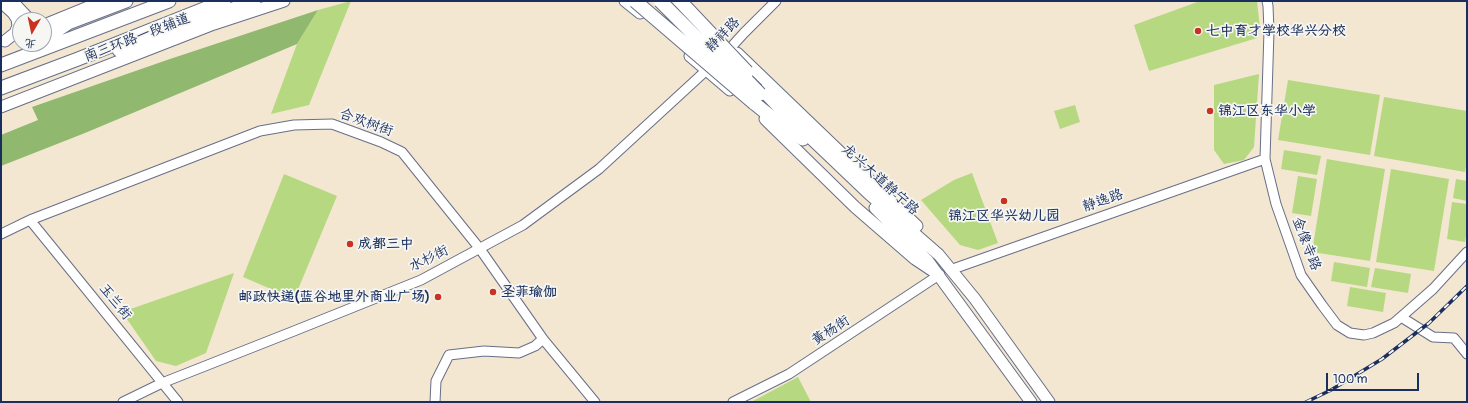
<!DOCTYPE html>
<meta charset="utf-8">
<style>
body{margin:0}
#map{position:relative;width:1468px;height:403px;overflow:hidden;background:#f3e7d2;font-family:Pangolin,"LXGW WenKai TC",sans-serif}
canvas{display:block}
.frame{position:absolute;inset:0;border:2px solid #1b2f5e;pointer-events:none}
.north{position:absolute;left:12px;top:12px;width:40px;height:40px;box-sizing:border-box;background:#f6f6f2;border:1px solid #9ea6b7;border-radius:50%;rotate:189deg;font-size:11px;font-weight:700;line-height:16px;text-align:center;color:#1b2f5e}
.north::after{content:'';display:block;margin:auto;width:14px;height:18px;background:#c8321e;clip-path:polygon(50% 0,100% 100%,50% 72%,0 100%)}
.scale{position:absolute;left:1326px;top:373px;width:93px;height:18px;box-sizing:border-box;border:2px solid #1b2f5e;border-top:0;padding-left:5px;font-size:12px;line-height:14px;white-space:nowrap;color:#1b2f5e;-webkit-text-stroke:3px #f6f6f2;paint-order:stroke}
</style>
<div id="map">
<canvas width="1468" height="403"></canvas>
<div class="frame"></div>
<div class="north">北</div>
<div class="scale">100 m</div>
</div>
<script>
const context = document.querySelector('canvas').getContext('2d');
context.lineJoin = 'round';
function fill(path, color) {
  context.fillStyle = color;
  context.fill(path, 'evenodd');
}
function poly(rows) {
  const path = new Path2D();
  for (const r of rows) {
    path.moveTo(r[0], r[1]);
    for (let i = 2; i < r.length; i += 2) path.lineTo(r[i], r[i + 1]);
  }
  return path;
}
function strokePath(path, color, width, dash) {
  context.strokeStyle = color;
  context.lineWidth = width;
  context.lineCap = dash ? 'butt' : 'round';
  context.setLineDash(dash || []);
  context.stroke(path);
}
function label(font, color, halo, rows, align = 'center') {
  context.font = font + ' Pangolin,"LXGW WenKai TC",sans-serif';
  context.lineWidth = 3.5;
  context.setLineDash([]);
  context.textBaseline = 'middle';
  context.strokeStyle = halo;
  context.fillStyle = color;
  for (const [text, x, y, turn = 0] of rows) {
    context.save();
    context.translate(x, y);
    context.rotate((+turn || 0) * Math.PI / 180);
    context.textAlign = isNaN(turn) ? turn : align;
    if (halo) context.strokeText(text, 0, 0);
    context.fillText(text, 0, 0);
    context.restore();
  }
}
fill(poly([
 [351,1,309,105,271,114,297,44,318,10],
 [1200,1,1257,1,1260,28,1257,38,1149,71,1134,25],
 [1259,74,1254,147,1244,160,1224,164,1214,150,1214,85],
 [1288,80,1380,95,1370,155,1278,140],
 [1384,97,1467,111,1467,161,1465,172,1374,156],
 [1075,105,1080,122,1060,129,1054,111],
 [1284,150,1321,156,1317,175,1281,169],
 [1327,159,1385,169,1370,261,1312,252],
 [1391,169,1449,179,1434,271,1376,262],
 [972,173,998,243,978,250,960,245,921,200,954,180],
 [284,174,337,196,294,299,243,277],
 [1298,176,1317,179,1311,216,1292,213],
 [1456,179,1467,181,1467,201,1453,198],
 [1452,202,1467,204,1467,230,1465,242,1447,239],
 [1334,262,1370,268,1367,287,1331,281],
 [1375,268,1411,274,1408,293,1371,287],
 [234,273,206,353,176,366,156,361,122,312],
 [1350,287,1386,293,1383,312,1347,306],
 [798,377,811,402,753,402,753,401]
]), '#b6d881');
fill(poly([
 [318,10,297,44,85,133,1,166,1,135,38,120,32,107,167,60]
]), '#90b86f');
const minor = poly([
 [1267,1,1268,6,1269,31,1265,159,1276,204,1301,275,1322,305,1337,325,1350,333,1364,335,1373,333,1394,323,1401,317,1433,289,1467,252],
 [724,55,744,33,776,1],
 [30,220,178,402],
 [1,234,30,220,260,131,294,125,332,124,381,142,402,152,480,249,543,339,595,402],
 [950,270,1265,159],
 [1401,317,1433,337,1454,338,1467,354],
 [123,402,162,383,294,331,421,280,523,225,599,169,711,66],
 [435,402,436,381,449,355,484,351,519,353,535,346,543,339],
 [733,402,789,374,939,275]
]);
const major = poly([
 [12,1,27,17,33,20],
 [625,1,640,13],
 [1,2,13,13,17,19,18,26,15,33,5,41],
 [44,25,103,1],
 [737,53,917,226],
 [690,56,730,90],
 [1,107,214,24,284,1],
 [783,112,868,193,939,255,975,299,1049,402],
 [765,119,855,207,915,259,939,275],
 [875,208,928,261,1031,402]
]);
const highway = poly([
 [44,39,68,23,126,1],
 [119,50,141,44,254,1],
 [1,65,169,1],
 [1,88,78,59,224,1],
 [764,91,789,117],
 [754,103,780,124,803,139]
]);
strokePath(minor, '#676f87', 11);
strokePath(major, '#676f87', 13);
strokePath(highway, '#676f87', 15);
strokePath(minor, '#fff', 9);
strokePath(major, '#fff', 11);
strokePath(highway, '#fff', 13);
const rail = poly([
 [1306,402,1331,390,1382,359,1429,323,1467,286]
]);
strokePath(rail, '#1b2f5e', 3.5);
strokePath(rail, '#f6f6f2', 2, [6]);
const highwayBridge = poly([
 [635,1,754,103],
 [660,1,738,79],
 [680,1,747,72],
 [735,68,760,94]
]);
strokePath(highwayBridge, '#676f87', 15, []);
strokePath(highwayBridge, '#fff', 13);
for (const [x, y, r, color] of [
 [1198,31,4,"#c8321e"],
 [1210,111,4,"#c8321e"],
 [1004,201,4,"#c8321e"],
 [350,244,4,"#c8321e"],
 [493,292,4,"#c8321e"],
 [438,297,4,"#c8321e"]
]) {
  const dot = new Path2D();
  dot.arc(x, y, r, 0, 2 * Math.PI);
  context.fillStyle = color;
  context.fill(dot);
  strokePath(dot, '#f6f6f2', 1.5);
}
label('bold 14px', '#1b2f5e', '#f6f6f2', [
 ["七中育才学校华兴分校",1206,31],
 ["锦江区东华小学",1218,111],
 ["锦江区华兴幼儿园",1004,216,"center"],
 ["成都三中",358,244],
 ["圣菲瑜伽",501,292],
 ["邮政快递(蓝谷地里外商业广场)",430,297,"right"]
], 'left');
label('14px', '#1b2f5e', '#f6f6f2', [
 ["静祥路",723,35,-46],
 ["南三环路一段辅道",137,38,-21],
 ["合欢树街",366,123,20],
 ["龙兴大道静宁路",880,180,42],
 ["静逸路",1103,201,-19],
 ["金像寺路",1306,244,69],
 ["水杉街",429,259,-26],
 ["玉兰街",115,302,51],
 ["黄杨街",831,331,-33]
]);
</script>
